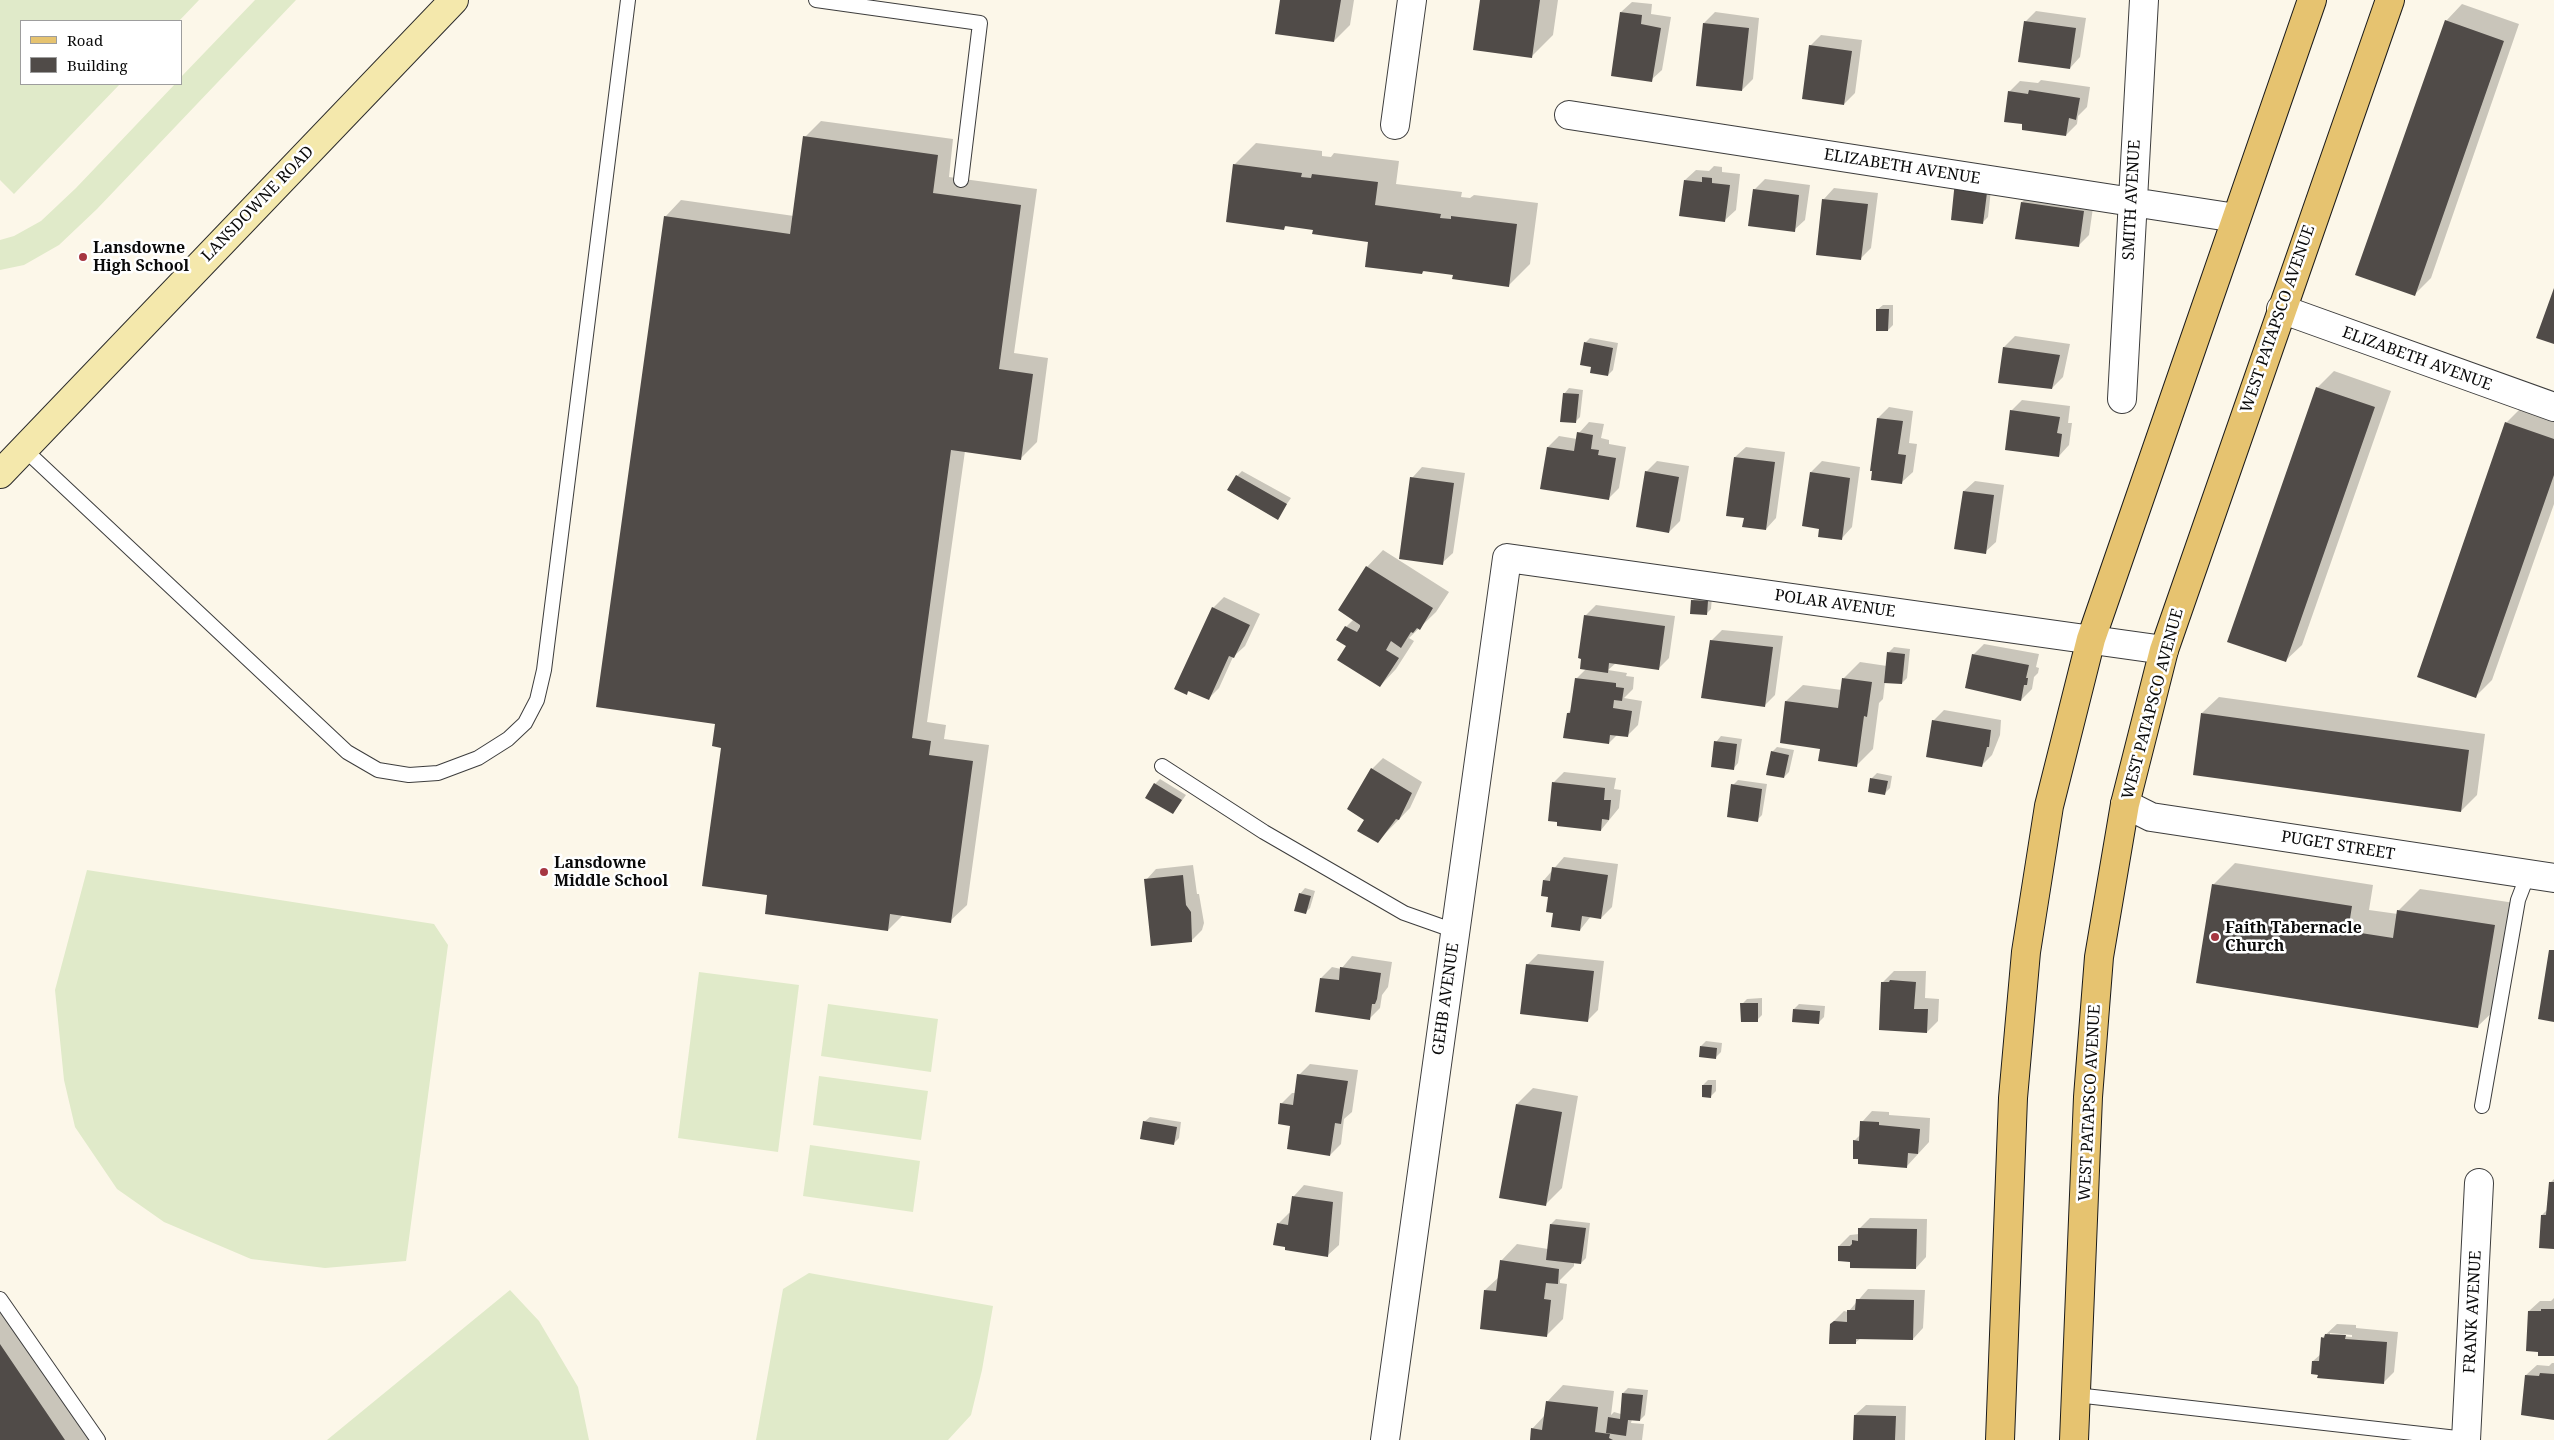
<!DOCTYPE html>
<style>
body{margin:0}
#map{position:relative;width:2554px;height:1440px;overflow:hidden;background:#fcf7e9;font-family:"Noto Serif",serif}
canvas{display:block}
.legend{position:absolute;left:20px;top:20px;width:162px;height:65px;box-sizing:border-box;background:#fff;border:1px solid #9d9d9d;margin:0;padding:6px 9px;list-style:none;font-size:15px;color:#0a0a0a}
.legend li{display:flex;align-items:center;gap:10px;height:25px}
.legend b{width:25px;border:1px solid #9d9d9d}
</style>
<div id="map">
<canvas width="2554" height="1440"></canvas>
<ul class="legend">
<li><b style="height:6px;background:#e6c370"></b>Road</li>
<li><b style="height:14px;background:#504b48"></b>Building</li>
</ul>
</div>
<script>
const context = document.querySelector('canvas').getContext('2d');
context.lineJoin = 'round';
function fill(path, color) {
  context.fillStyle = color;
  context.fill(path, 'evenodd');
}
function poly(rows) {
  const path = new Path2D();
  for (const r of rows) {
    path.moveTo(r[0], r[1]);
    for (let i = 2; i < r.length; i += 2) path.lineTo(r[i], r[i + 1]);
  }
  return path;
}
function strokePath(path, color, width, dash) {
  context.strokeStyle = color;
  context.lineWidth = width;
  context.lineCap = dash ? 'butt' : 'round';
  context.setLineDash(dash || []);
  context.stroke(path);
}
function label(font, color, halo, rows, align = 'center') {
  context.font = font + ' "Noto Serif",serif';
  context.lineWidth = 5;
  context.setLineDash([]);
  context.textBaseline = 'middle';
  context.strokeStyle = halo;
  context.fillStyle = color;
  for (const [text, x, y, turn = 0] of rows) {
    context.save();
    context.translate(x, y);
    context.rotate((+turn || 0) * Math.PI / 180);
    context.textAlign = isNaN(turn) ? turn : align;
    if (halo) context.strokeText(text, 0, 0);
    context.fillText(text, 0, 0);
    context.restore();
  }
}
fill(poly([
 [0,0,199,0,179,21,21,21,21,84,120,84,14,194,0,180],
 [255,0,296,0,97,209,59,245,24,265,0,270,0,240,14,236,41,221,76,188,175,84,181,84,181,77],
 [87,870,434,924,448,945,406,1261,325,1268,251,1259,164,1222,117,1189,75,1127,64,1080,55,990],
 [699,972,799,985,778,1152,678,1138],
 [828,1004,938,1019,931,1072,821,1056],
 [819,1076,928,1091,921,1140,813,1125],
 [810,1145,920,1161,913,1212,803,1196],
 [809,1273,993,1306,982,1370,971,1415,948,1440,756,1440,783,1289],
 [510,1290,539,1321,578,1387,589,1440,327,1440]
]), '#e0eac9');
fill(poly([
 [1281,0,1354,0,1350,25,1334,41],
 [1481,0,1558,0,1553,35,1531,57],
 [1632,2,1652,4,1651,14,1671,17,1662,70,1651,80,1621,12],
 [2462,4,2519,24,2431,278,2415,294,2446,21],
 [2036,11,2086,18,2080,57,2070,68,2025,22],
 [1715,12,1759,18,1753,79,1742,90,1704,23],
 [1821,35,1862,40,1855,93,1844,104,1810,46],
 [2041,80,2090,87,2087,107,2078,116,2077,124,2066,135,2024,123,2009,92,2020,81,2038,83],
 [821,121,953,139,949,177,1037,189,1014,353,1048,358,1037,442,1020,459,965,451,927,722,946,725,944,739,989,745,967,905,950,921,903,915,888,930,769,894,722,747,716,723,665,217,681,200,794,216,805,137],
 [1256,143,1322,151,1322,156,1331,157,1334,153,1399,161,1396,184,1462,192,1461,197,1470,198,1474,195,1538,203,1530,264,1509,285,1454,274,1425,270,1422,273,1370,240,1314,229,1287,225,1284,228,1234,165],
 [1714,166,1722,167,1722,172,1740,174,1736,210,1725,220,1685,180,1696,170,1709,171],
 [1765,179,1810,185,1805,220,1794,230,1754,190],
 [1992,180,1988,217,1983,222,1952,219],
 [1834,188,1878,193,1871,248,1860,259,1824,199],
 [2033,191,2094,201,2089,235,2078,246,2022,202],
 [1883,305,1893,305,1893,325,1888,330,1877,310],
 [2015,336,2070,344,2063,377,2052,388,2000,382,2004,347],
 [1590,338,1618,343,1613,370,1608,375,1585,343],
 [2334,371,2391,391,2302,645,2285,661,2317,388],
 [1569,388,1583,390,1580,417,1575,422,1564,394],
 [2022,400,2070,406,2068,423,2072,423,2069,445,2059,456,2011,411],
 [2523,406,2554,417,2554,504,2492,680,2476,696,2506,423],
 [1889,407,1913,411,1909,443,1917,444,1913,472,1902,482,1871,470,1878,418],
 [1589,422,1604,424,1601,438,1609,440,1609,444,1626,447,1619,488,1608,499,1542,488,1548,447,1559,436,1577,439,1579,433],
 [1746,447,1785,452,1776,518,1766,529,1745,517,1735,457],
 [1657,461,1689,466,1680,521,1669,532,1646,472],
 [1822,461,1860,467,1852,527,1842,538,1821,528,1811,472],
 [1422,467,1465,473,1453,553,1442,563,1412,478],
 [1242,471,1291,498,1277,518,1237,476],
 [1975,481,2004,485,1996,542,1985,552,1964,491],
 [1383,550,1449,592,1436,612,1409,638,1414,641,1396,669,1380,686,1348,646,1346,627,1354,619,1367,567],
 [1697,596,1712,596,1711,609,1706,614,1692,601],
 [1224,597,1260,614,1245,646,1233,657,1219,688,1208,699,1190,690,1186,694,1213,608],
 [1596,605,1675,616,1669,658,1658,669,1616,663,1608,670,1627,673,1626,676,1634,677,1633,689,1624,698,1642,701,1638,725,1628,735,1617,735,1609,743,1568,713,1572,709,1576,679,1586,669,1585,616],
 [1722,630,1783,636,1775,695,1764,706,1711,641],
 [1984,644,2039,654,2036,667,2039,668,2038,673,2034,677,2032,689,2021,700,1973,655],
 [1894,647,1910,649,1907,678,1902,683,1885,682,1883,699,1879,703,1873,749,1857,765,1822,747,1781,742,1786,701,1803,685,1842,690,1844,678,1860,662,1887,666,1889,652],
 [2219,697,2485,734,2477,795,2461,811,2202,713],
 [1944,710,2001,720,2000,735,1992,755,1981,766,1933,721],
 [1721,736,1742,739,1738,763,1733,769,1716,742],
 [1777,747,1794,750,1789,772,1784,777,1772,752],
 [1383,758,1422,782,1410,808,1378,841,1365,819,1372,769],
 [1564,772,1616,778,1614,789,1621,790,1619,808,1601,830,1553,783],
 [1877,773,1892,776,1890,788,1885,793,1870,791,1872,778],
 [1160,779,1186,795,1173,813,1155,784],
 [1738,780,1767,784,1762,815,1757,820,1733,785],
 [1564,857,1618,864,1612,907,1601,918,1591,916,1580,930,1550,896,1544,880],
 [2235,863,2373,885,2369,910,2398,914,2399,910,2420,889,2515,903,2500,1005,2478,1026,2213,885],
 [1193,865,1197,894,1199,894,1204,923,1202,930,1192,940,1146,880,1156,869],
 [1305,888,1315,891,1310,908,1305,913,1300,894],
 [1538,954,1604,961,1598,1010,1587,1021,1527,965],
 [1352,956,1392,962,1388,987,1382,995,1380,1008,1369,1019,1321,978,1332,967,1341,969],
 [1894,971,1926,971,1925,998,1939,999,1938,1021,1927,1032,1883,982],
 [1762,998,1762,1015,1757,1020,1742,1004,1747,999],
 [1799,1004,1825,1006,1824,1017,1819,1022,1794,1009],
 [1706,1041,1722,1043,1721,1052,1716,1057,1701,1046],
 [1310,1064,1358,1070,1352,1112,1344,1119,1341,1144,1330,1155,1281,1104,1292,1093,1296,1093,1299,1075],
 [1708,1080,1716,1080,1716,1091,1711,1096,1703,1085],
 [1533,1088,1578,1096,1562,1188,1545,1205,1517,1104],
 [1872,1111,1889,1112,1889,1115,1930,1118,1929,1142,1907,1166,1854,1141,1860,1135,1862,1122],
 [1150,1117,1181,1122,1179,1138,1174,1143,1144,1122],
 [2554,1179,2554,1248,2542,1215,2548,1209,2550,1183],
 [1304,1185,1343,1192,1339,1245,1328,1255,1278,1224,1289,1213,1291,1214,1294,1196],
 [1870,1218,1927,1219,1926,1257,1916,1268,1839,1246,1850,1235,1859,1234,1859,1229],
 [1556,1219,1590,1223,1586,1258,1581,1263,1574,1262,1574,1266,1560,1280,1560,1283,1567,1284,1563,1319,1546,1336,1485,1290,1499,1277,1501,1261,1517,1244,1548,1249,1551,1224],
 [1868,1289,1925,1290,1923,1328,1913,1339,1861,1338,1855,1343,1833,1322,1844,1311,1848,1312],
 [0,1291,100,1440,0,1440],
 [2554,1298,2554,1355,2529,1311,2540,1301,2551,1301],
 [2337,1324,2356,1325,2356,1328,2398,1332,2394,1372,2383,1383,2313,1361,2321,1354,2322,1338],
 [2330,1333,2352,1335,2352,1337,2330,1335],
 [2552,1363,2554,1363,2554,1419,2537,1417,2526,1375,2537,1365,2549,1366],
 [1563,1385,1614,1391,1611,1415,1614,1412,1621,1414,1623,1393,1628,1388,1648,1390,1645,1415,1640,1420,1632,1419,1631,1423,1644,1424,1642,1440,1531,1440,1532,1429,1545,1415,1547,1402],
 [1866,1405,1906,1406,1905,1440,1854,1440,1855,1415]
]), '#0003');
fill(poly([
 [1280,0,1341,0,1334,42,1275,34],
 [1480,0,1540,0,1532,58,1473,50],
 [1620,12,1642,15,1641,24,1661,28,1652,82,1611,76],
 [2445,20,2504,41,2415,296,2355,275],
 [2024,21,2076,28,2070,69,2018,62],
 [1703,23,1749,28,1742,91,1696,86],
 [1809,45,1852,51,1844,105,1802,99],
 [2029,90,2080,98,2076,120,2069,118,2066,136,2022,130,2022,124,2004,122,2008,91,2028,94],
 [803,136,938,155,933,193,1021,205,999,369,1033,374,1021,460,951,450,912,738,931,741,929,755,973,761,951,923,890,914,888,931,765,914,767,895,702,886,721,748,712,746,715,724,596,707,664,216,790,234],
 [1233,164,1302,173,1301,177,1311,178,1312,174,1378,182,1375,205,1441,214,1440,218,1451,219,1451,216,1517,224,1509,287,1452,279,1453,275,1423,271,1422,274,1365,267,1368,242,1312,234,1313,230,1285,226,1284,230,1226,222],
 [1702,177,1712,178,1712,183,1730,185,1725,222,1679,216,1684,180,1702,182],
 [1955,181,1988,185,1983,224,1951,220],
 [1753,189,1799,195,1795,232,1748,226],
 [1822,199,1868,204,1861,260,1816,255],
 [2021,202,2084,211,2079,247,2015,239],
 [2554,288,2554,344,2536,338],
 [1876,309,1889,309,1888,331,1876,331],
 [1584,342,1613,348,1608,376,1590,373,1591,367,1580,365],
 [2003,347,2060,355,2052,389,1998,383],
 [2316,387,2375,407,2286,662,2227,642],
 [1563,393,1579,394,1576,423,1560,422],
 [2010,410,2060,417,2057,433,2062,434,2059,457,2005,450],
 [1877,418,1903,421,1898,454,1906,455,1902,484,1871,480,1872,471,1870,471],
 [2505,422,2554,439,2554,475,2476,698,2417,677],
 [1577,432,1593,435,1591,449,1599,450,1598,455,1616,458,1609,500,1540,489,1547,447,1574,451],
 [1734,457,1775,462,1766,530,1742,527,1744,518,1726,516],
 [1645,471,1679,477,1669,533,1636,527],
 [1810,472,1850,478,1842,540,1818,537,1819,529,1802,526],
 [1236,475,1287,504,1278,520,1227,490],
 [1410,477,1454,483,1443,565,1399,559],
 [1963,491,1994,495,1986,554,1954,549],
 [1366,566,1433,608,1420,630,1417,628,1413,633,1411,632,1401,648,1391,641,1386,650,1399,658,1380,687,1337,660,1346,646,1336,640,1345,626,1357,632,1360,627,1360,625,1338,610],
 [1691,600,1708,601,1707,615,1690,614],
 [1212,607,1250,625,1234,658,1229,656,1209,700,1188,691,1187,695,1174,689],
 [1584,615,1665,626,1659,670,1609,663,1608,673,1580,669,1581,659,1578,658],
 [1710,640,1773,647,1765,707,1701,698],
 [1887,652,1905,654,1902,684,1884,683],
 [1972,654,2029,665,2026,678,2028,678,2027,685,2024,685,2021,701,1965,688],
 [1575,678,1616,683,1616,687,1624,688,1622,701,1614,700,1613,708,1632,711,1628,737,1610,735,1609,744,1563,738,1567,713,1570,713],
 [1842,678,1872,682,1867,717,1864,716,1857,767,1818,761,1820,749,1780,743,1785,701,1838,708],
 [2201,713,2469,750,2461,812,2193,775],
 [1932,720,1991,730,1989,747,1987,747,1982,767,1926,757],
 [1714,741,1737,744,1734,770,1711,767],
 [1771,751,1789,755,1784,778,1766,775],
 [1371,768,1412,793,1399,820,1396,819,1378,843,1357,831,1364,820,1347,809],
 [1870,778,1888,781,1885,795,1868,792],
 [1552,782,1605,788,1604,800,1611,800,1609,820,1602,819,1601,831,1557,826,1557,822,1548,821],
 [1154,783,1182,800,1173,814,1145,798],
 [1731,784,1762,789,1758,822,1727,817],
 [1552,867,1608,875,1601,919,1582,916,1580,931,1551,927,1553,913,1546,912,1548,897,1541,896,1543,880,1550,881],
 [1183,875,1186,905,1191,912,1192,942,1151,946,1144,879],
 [2212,884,2352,906,2348,931,2393,938,2397,910,2495,925,2478,1028,2196,983],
 [1299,893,1311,896,1306,914,1294,911],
 [2549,950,2554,950,2554,1022,2538,1019],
 [1526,964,1594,971,1588,1022,1520,1014],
 [1340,967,1381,973,1377,999,1375,1004,1372,1004,1370,1020,1315,1012,1320,978,1339,980],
 [1890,980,1916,982,1914,1009,1928,1009,1927,1033,1879,1030,1881,982,1889,982],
 [1740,1003,1758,1003,1758,1022,1741,1022],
 [1793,1009,1820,1011,1819,1024,1792,1022],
 [1700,1046,1717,1048,1716,1059,1699,1057],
 [1297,1074,1348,1081,1341,1124,1335,1123,1330,1156,1287,1149,1290,1126,1278,1124,1280,1103,1293,1105],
 [1702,1085,1712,1085,1711,1098,1702,1097],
 [1516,1104,1562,1112,1546,1206,1499,1198],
 [1143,1121,1177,1127,1174,1145,1140,1139],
 [1860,1121,1879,1122,1879,1125,1920,1129,1918,1154,1908,1153,1907,1168,1858,1164,1858,1159,1853,1159,1853,1140,1859,1141],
 [2549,1182,2554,1182,2554,1249,2539,1248,2541,1215,2546,1215],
 [1292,1196,1333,1202,1328,1257,1285,1250,1285,1247,1273,1245,1277,1223,1288,1225],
 [1550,1224,1586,1228,1581,1264,1546,1260],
 [1858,1228,1917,1229,1916,1269,1850,1268,1850,1262,1838,1261,1838,1246,1850,1246,1852,1244,1852,1240,1858,1241],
 [1500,1260,1559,1269,1558,1284,1546,1283,1544,1299,1551,1300,1547,1337,1480,1329,1484,1290,1496,1291],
 [1856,1299,1914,1300,1913,1340,1856,1339,1856,1344,1829,1344,1830,1324,1834,1321,1847,1322,1847,1310,1855,1310],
 [2541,1309,2554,1309,2554,1356,2538,1356,2538,1352,2526,1351,2528,1311,2541,1311],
 [2325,1334,2346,1335,2345,1339,2387,1342,2384,1384,2317,1378,2318,1375,2311,1374,2312,1361,2319,1361,2321,1337,2324,1338],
 [0,1344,65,1440,0,1440],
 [2540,1373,2554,1374,2554,1420,2521,1415,2525,1375,2539,1376],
 [1622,1393,1643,1395,1640,1421,1628,1420,1626,1436,1606,1433,1608,1417,1620,1419],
 [1546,1401,1598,1407,1595,1432,1610,1434,1609,1438,1613,1440,1530,1440,1531,1428,1542,1430],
 [1854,1415,1896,1416,1895,1440,1853,1440]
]), '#504b48');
const lane = poly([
 [816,0,980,23,961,180],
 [24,449,347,752,378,770,409,775,438,773,478,758,508,739,525,723,537,700,544,670,628,0],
 [1162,766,1264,832,1404,913,1455,931],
 [2482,1106,2518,900,2528,874],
 [0,1299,98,1440],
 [2076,1395,2466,1439]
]);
const street = poly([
 [1569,115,2236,218],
 [1395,125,1412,0],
 [2281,309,2554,407],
 [2122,399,2144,0],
 [2125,804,2151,817,2554,878],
 [1385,1440,1507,558,2164,650],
 [2466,1440,2479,1183]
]);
const secondary = poly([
 [0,474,454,0]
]);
const primary = poly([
 [2000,1440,2013,1098,2026,952,2049,806,2091,639,2312,0],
 [2074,1440,2088,1097,2099,957,2125,804,2164,650,2390,0]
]);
strokePath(lane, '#3d3d3d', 16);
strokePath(street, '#3d3d3d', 30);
strokePath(secondary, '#2c2c2c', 30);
strokePath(primary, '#1b1b1b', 30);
strokePath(lane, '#fff', 14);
strokePath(street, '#fff', 28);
strokePath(secondary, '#f4e8ac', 28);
strokePath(primary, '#e6c370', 28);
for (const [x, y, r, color] of [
 [83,257,5,"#a63641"],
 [544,872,5,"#a63641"],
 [2215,937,5,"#a63641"]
]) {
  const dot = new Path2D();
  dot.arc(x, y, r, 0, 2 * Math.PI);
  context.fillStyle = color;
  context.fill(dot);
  strokePath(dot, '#fff', 2);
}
label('16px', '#0a0a0a', '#fff', [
 ["ELIZABETH AVENUE",1902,167,9],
 ["SMITH AVENUE",2132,200,-87],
 ["LANSDOWNE ROAD",258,204,-46],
 ["WEST PATAPSCO AVENUE",2278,319,-71],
 ["ELIZABETH AVENUE",2417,359,20],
 ["POLAR AVENUE",1835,604,8],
 ["WEST PATAPSCO AVENUE",2153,704,-75],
 ["PUGET STREET",2338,846,9],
 ["GEHB AVENUE",1446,999,-82],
 ["WEST PATAPSCO AVENUE",2090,1103,-87],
 ["FRANK AVENUE",2473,1312,-87]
]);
label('bold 16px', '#0a0a0a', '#fff', [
 ["Lansdowne",93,248],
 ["High School",93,266],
 ["Lansdowne",554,863],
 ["Middle School",554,881],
 ["Faith Tabernacle",2225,928],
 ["Church",2225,946]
], 'left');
</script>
